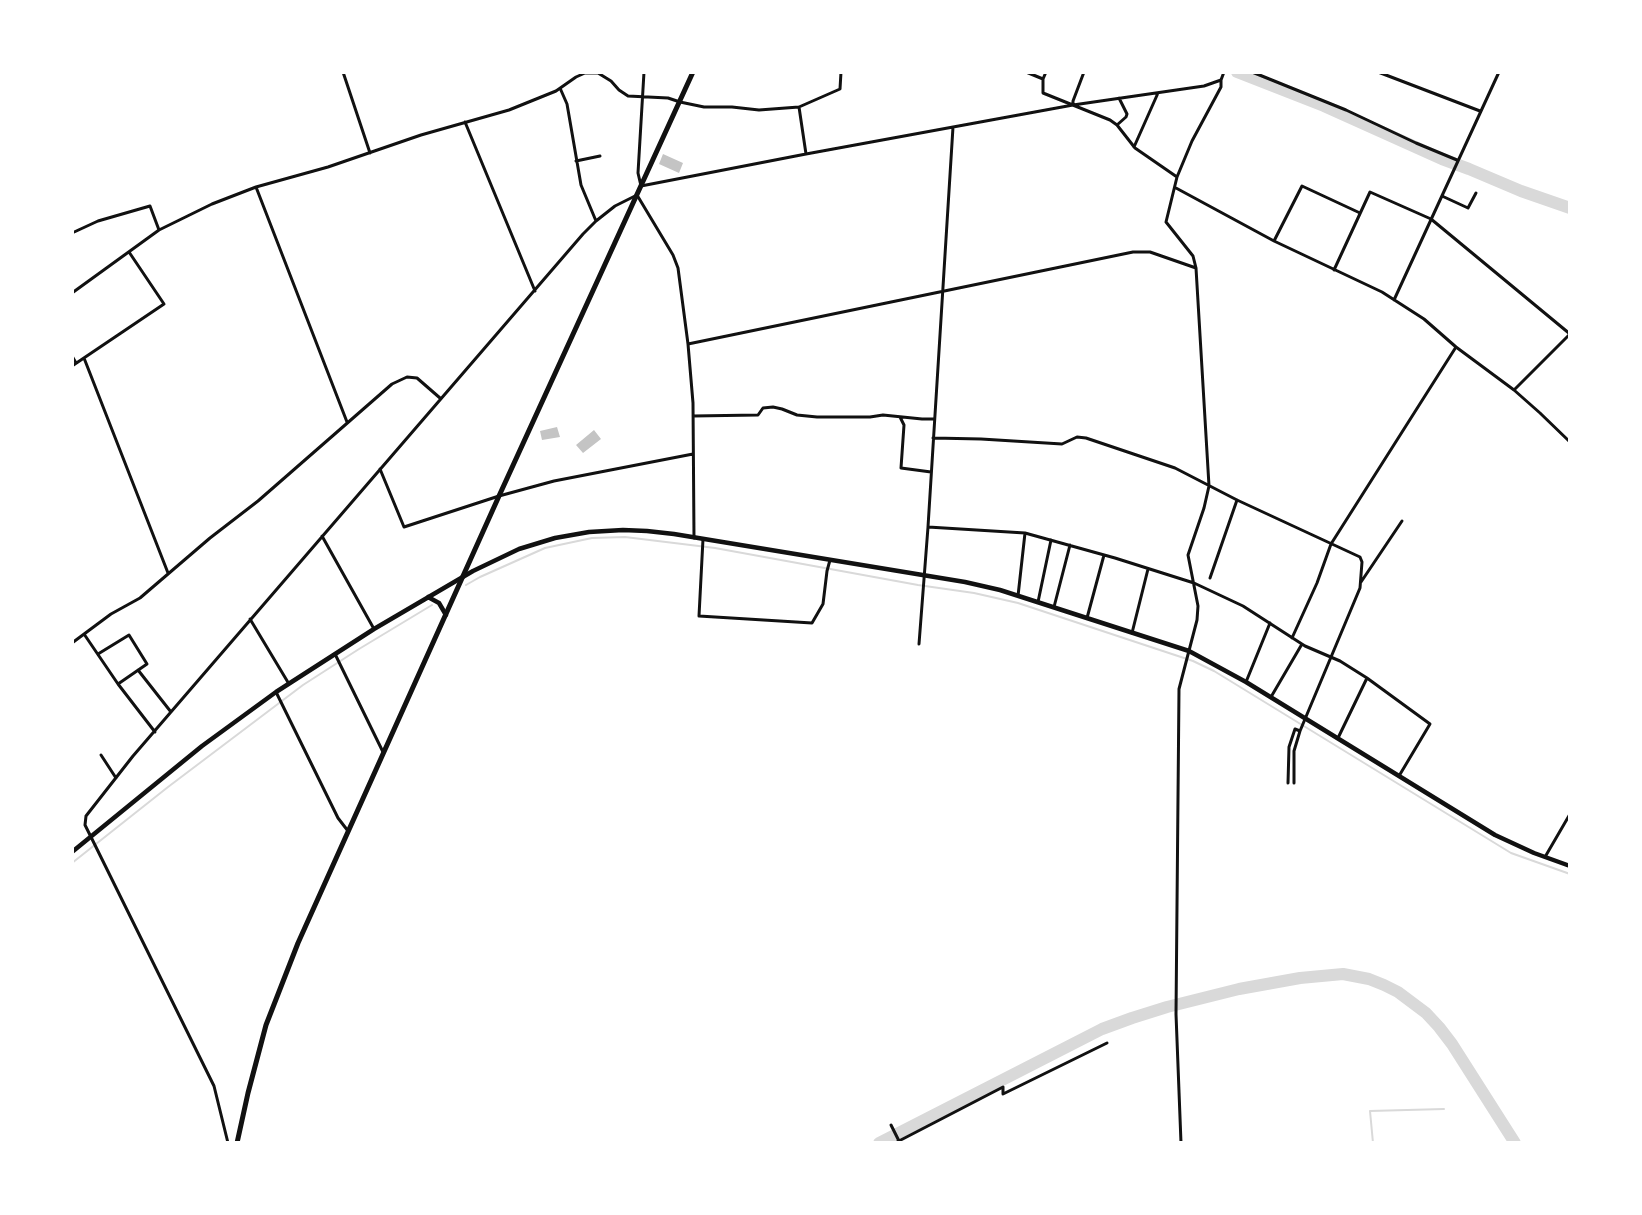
<!DOCTYPE html>
<style>
body{margin:0}
#map{position:relative;width:1642px;height:1215px;overflow:hidden;background:#fff;font-family:"IBM Plex Sans",sans-serif}
canvas{display:block}
.frame{position:absolute;inset:0;border:74px solid #fff;pointer-events:none}
</style>
<div id="map">
<canvas width="1642" height="1215"></canvas>
<div class="frame"></div>
</div>
<script>
const context = document.querySelector('canvas').getContext('2d');
context.lineJoin = 'round';
function poly(rows) {
  const path = new Path2D();
  for (const r of rows) {
    path.moveTo(r[0], r[1]);
    for (let i = 2; i < r.length; i += 2) path.lineTo(r[i], r[i + 1]);
  }
  return path;
}
function strokePath(path, color, width, dash) {
  context.strokeStyle = color;
  context.lineWidth = width;
  context.lineCap = dash ? 'butt' : 'round';
  context.setLineDash(dash || []);
  context.stroke(path);
}
function fill(path, color) {
  context.fillStyle = color;
  context.fill(path, 'evenodd');
}
strokePath(poly([
 [466,585,480,577,545,548,592,538,625,537,715,548,918,585,974,593,1018,603,1193,661,1214,671,1511,853,1570,874],
 [72,863,168,787,303,685,359,649,432,605],
 [1373,1143,1370,1111,1444,1109]
]), '#d9d9d9', 2);
strokePath(poly([
 [1237,72,1324,106,1442,159,1469,169,1521,191,1570,208],
 [879,1143,1102,1029,1132,1018,1167,1007,1239,989,1300,978,1343,974,1369,979,1384,985,1398,992,1426,1013,1439,1027,1452,1044,1515,1143]
]), '#d9d9d9', 12);
fill(poly([
 [663,154,683,163,679,173,659,164],
 [557,427,560,437,542,440,540,431],
 [594,430,601,439,583,453,576,445]
]), '#c4c4c4');
strokePath(poly([
 [343,72,370,153],
 [644,72,638,173,641,186,806,154,1073,105,1204,86,1221,80,1224,72],
 [1026,72,1043,79,1043,93,1110,120,1117,125,1135,148,1177,177],
 [1252,72,1346,110,1416,143,1457,160],
 [1378,72,1480,111],
 [1043,79,1046,72],
 [560,88,567,104,581,185,596,221],
 [1073,105,1073,101,1084,72],
 [799,107,806,154],
 [465,122,535,291],
 [1117,125,1126,117,1127,114,1119,98],
 [1134,147,1158,93],
 [576,161,600,156],
 [256,187,347,422],
 [1176,188,1274,241,1382,292,1424,319,1456,347,1514,390,1540,413,1570,442],
 [1442,196,1468,208,1476,193],
 [72,233,98,221,150,206,159,230],
 [1274,241,1302,186,1360,213],
 [1334,270,1370,192,1431,219,1570,334],
 [72,293,159,230,212,204,256,187,328,167,421,135,509,110,556,91,576,77,585,73,598,73,611,81,619,90,628,96,668,98,680,102,704,107,732,107,759,110,799,107,840,89,841,72],
 [1394,300,1499,72],
 [688,344,1133,252,1150,252,1196,268],
 [72,356,76,363],
 [84,358,168,573],
 [72,366,164,304,129,252],
 [1514,390,1570,334],
 [693,416,758,415,763,408,773,407,782,409,797,415,817,417,870,417,883,415,922,419,934,419],
 [900,417,904,425,901,468,931,472],
 [933,438,981,439,1062,444,1077,437,1086,438,1175,468,1237,500,1360,557,1362,562,1360,588,1300,731,1294,751,1294,783],
 [380,469,404,527,499,496,554,481,693,454],
 [928,527,1025,533,1115,558,1194,583,1243,606,1305,646,1340,661,1367,678,1430,724,1399,776],
 [322,536,374,629],
 [703,539,699,616,812,623,823,604,827,571,830,560],
 [1210,578,1237,500],
 [1361,582,1402,521],
 [1018,596,1025,533],
 [1038,602,1051,540],
 [1054,607,1070,545],
 [1087,618,1104,555],
 [250,619,289,684],
 [1132,633,1148,569],
 [84,634,118,684,155,732],
 [1292,638,1317,583,1331,544,1456,347],
 [72,643,111,614,140,598,210,538,258,501,392,384,407,377,417,378,440,398],
 [919,644,928,527,953,127],
 [98,654,129,635,147,664,118,684],
 [335,654,383,752],
 [138,670,171,712],
 [1246,682,1270,623],
 [276,692,338,818,348,831],
 [1271,697,1302,644],
 [1338,738,1367,678],
 [101,755,116,778],
 [1288,783,1289,747,1295,729,1300,731],
 [1545,857,1570,814],
 [891,1125,899,1141],
 [228,1143,214,1086,91,837,85,825,86,816,133,756,583,234,596,221,615,206,637,195,673,255,678,268,688,344,693,403,694,538],
 [895,1143,1003,1087,1003,1094,1107,1043],
 [1181,1143,1176,1014,1179,689,1197,620,1198,606,1188,555,1204,508,1209,486,1196,268,1193,256,1166,222,1177,177,1192,141,1221,87,1221,80]
]), '#111', 3);
strokePath(poly([
 [428,597,439,603,446,615],
 [72,852,202,746,276,692,374,629,473,571,519,549,555,538,589,532,623,530,647,531,674,534,965,582,1000,590,1189,651,1246,682,1495,835,1534,853,1570,866]
]), '#111', 4.5);
strokePath(poly([
 [237,1143,248,1093,266,1025,298,943,499,496,693,72]
]), '#111', 5);
</script>
